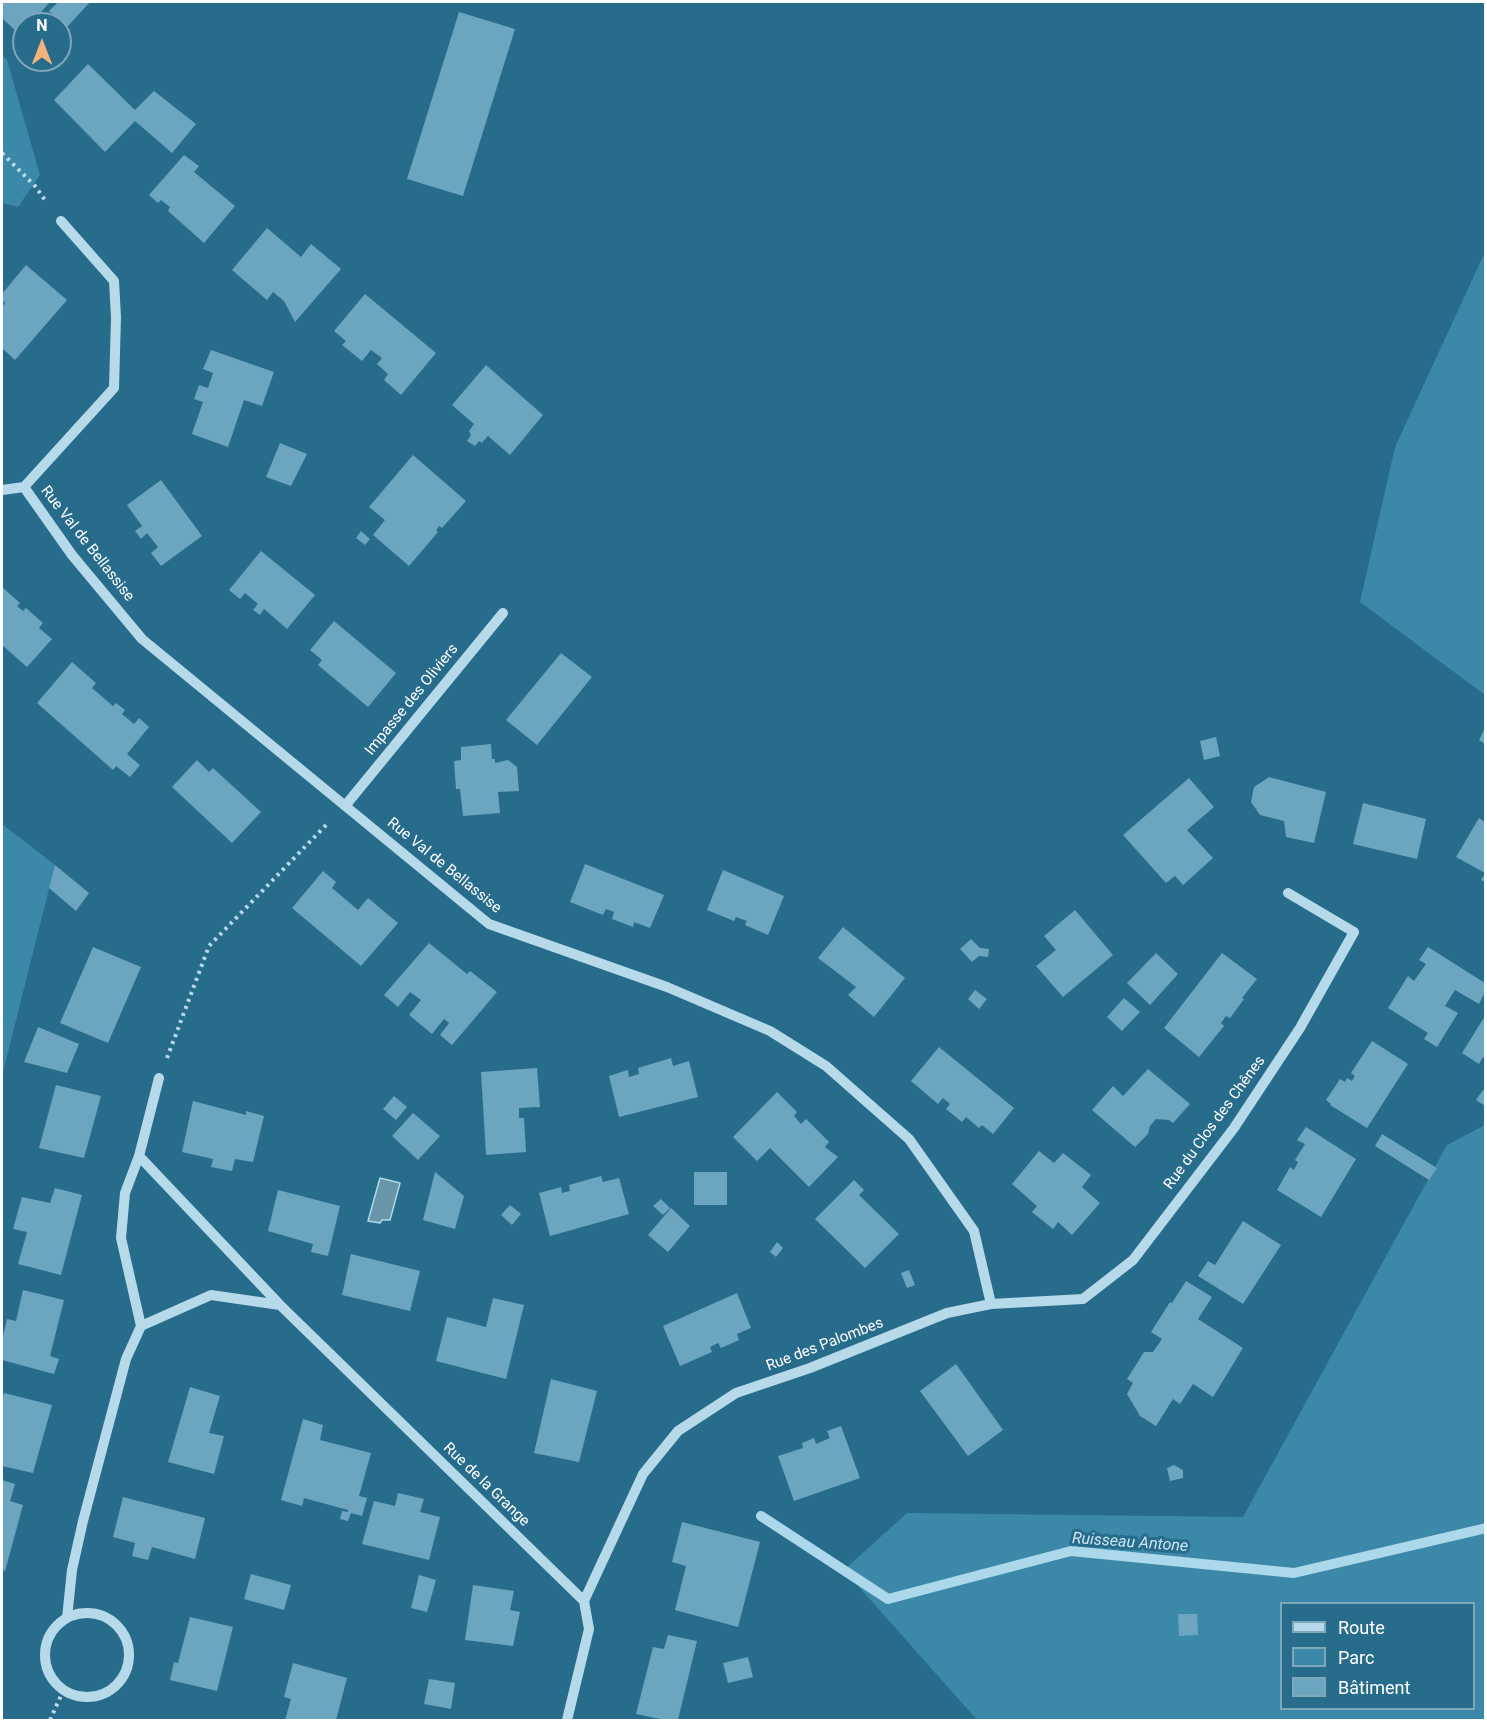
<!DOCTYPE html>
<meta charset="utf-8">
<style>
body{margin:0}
#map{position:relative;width:1487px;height:1722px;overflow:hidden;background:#286c8c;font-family:Roboto,sans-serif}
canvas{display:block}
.frame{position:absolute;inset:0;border:3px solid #fff;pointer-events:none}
.legend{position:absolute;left:1280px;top:1602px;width:195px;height:108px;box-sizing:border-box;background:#286c8c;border:2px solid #7ea7ba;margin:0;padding:8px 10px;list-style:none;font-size:18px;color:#fff}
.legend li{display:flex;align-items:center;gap:12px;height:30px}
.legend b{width:30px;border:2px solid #7ea7ba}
.north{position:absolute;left:12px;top:12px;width:60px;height:60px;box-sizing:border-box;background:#286c8c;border:2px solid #7ea7ba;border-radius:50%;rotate:0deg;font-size:16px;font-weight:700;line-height:24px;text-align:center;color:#fff}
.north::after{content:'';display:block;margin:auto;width:21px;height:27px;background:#f2b37d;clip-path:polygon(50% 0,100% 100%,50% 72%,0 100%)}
</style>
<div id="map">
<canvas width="1487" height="1722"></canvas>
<div class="frame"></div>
<ul class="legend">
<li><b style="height:8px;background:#b7daea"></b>Route</li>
<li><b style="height:16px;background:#3c88a8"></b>Parc</li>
<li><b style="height:16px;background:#6ca5bf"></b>Bâtiment</li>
</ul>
<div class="north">N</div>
</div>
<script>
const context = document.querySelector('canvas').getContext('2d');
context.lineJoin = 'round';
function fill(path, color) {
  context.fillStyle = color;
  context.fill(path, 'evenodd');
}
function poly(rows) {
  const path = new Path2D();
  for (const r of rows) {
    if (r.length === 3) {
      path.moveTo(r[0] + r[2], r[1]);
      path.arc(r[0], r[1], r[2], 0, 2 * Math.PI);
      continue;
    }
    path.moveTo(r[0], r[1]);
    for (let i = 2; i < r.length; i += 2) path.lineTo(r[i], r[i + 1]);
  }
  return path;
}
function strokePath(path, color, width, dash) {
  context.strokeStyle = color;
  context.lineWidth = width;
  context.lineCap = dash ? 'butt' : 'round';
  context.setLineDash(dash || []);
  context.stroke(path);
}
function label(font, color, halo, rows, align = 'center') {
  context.font = font + ' Roboto,sans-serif';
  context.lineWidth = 6;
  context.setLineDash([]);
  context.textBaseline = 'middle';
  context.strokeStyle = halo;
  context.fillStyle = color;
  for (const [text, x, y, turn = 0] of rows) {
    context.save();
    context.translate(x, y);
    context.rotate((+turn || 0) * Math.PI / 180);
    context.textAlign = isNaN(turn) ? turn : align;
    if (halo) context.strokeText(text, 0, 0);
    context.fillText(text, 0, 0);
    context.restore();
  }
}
fill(poly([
 [2,55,7,60,40,175,18,207,2,203],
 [1485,252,1485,695,1360,602,1395,447],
 [2,824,55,865,2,1076],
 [1485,1125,1485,1720,977,1720,844,1570,907,1513,1243,1517,1447,1145],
 [1282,1604,1474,1604,1474,1708,1282,1708]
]), '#3c88a8');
const water = poly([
 [380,1178,400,1183,390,1220,382,1220,380,1223,368,1221,380,1178]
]);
fill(water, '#6995a9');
strokePath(water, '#abd8ea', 1.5);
strokePath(poly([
 [761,1516,888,1599,1071,1551,1294,1573,1486,1528]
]), '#abd8ea', 10);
fill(poly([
 [2,2,50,2,30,24,24,24,24,30,20,35,2,18],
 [58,2,90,2,67,27,49,11],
 [459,12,515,29,463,196,407,179],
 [88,64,135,110,154,91,196,124,172,153,135,121,105,152,54,100],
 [184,155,199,166,194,172,235,206,204,243,168,211,170,207,161,200,158,203,149,195],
 [267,228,301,257,311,244,341,269,295,322,284,301,273,292,267,300,232,270],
 [26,265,67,300,15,360,2,348,2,307,5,303,2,300,2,294],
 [365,294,436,353,401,395,384,380,388,374,377,364,382,358,371,350,362,361,342,345,346,341,334,331],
 [211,350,274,372,262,406,244,400,228,447,192,434,203,402,194,399,199,385,208,388,213,373,203,369],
 [486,365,543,415,510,455,488,436,482,443,479,441,475,446,467,441,471,435,469,431,474,424,452,405],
 [280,443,307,454,291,486,266,477],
 [413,455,466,501,442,528,439,526,436,531,438,532,409,566,373,535,385,520,369,507],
 [161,480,202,536,161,566,151,553,158,547,147,533,141,539,135,531,142,526,127,505],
 [361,531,370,539,365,545,356,538],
 [261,551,315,595,287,629,264,609,260,615,253,610,258,604,245,593,240,599,229,590],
 [2,587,20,603,17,606,23,611,26,608,43,623,39,628,52,639,27,667,2,645],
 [334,621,396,673,368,707,318,665,322,660,310,650],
 [561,653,592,677,537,745,506,720],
 [72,662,96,683,92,688,113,706,116,703,125,710,122,714,134,724,139,718,149,727,127,754,140,765,130,777,116,766,113,770,37,703],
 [1485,728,1485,744,1479,740],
 [1216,737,1220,756,1204,760,1200,741],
 [491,744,492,759,495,759,495,763,508,760,517,767,519,791,498,792,500,813,463,816,460,789,456,789,454,761,461,760,461,747],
 [197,760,209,772,213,768,261,812,232,843,172,787],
 [1269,777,1326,792,1314,843,1286,837,1284,821,1260,815,1251,802,1254,787],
 [1189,778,1214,807,1187,830,1213,858,1183,885,1175,876,1166,883,1123,835],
 [1363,803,1426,819,1417,859,1353,844],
 [1479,818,1485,822,1485,882,1481,880,1485,873,1456,857],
 [585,864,664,895,650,928,634,922,633,927,612,919,614,912,606,909,603,915,570,902],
 [55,865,89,893,76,911,49,888],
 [723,870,784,896,768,935,745,925,747,921,736,917,734,921,707,910],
 [323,871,336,882,332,888,358,910,368,898,398,923,361,966,292,908],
 [1075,910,1113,955,1063,997,1036,966,1056,950,1044,936],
 [843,927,905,978,874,1017,848,995,856,987,818,958],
 [971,939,980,948,989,949,988,957,979,956,972,962,960,949],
 [429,943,467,974,470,971,497,992,452,1045,440,1035,449,1023,444,1019,432,1034,409,1015,421,1000,410,992,398,1007,384,995],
 [93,947,141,967,108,1043,60,1023],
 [1428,947,1485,983,1485,992,1479,1004,1455,990,1445,1006,1458,1013,1437,1047,1424,1039,1428,1033,1388,1008,1408,976,1414,981,1426,964,1419,960],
 [1156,953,1178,974,1150,1005,1127,983],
 [1222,953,1257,979,1242,998,1244,999,1230,1018,1226,1016,1221,1023,1224,1026,1199,1057,1164,1028],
 [975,990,987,999,979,1009,968,999],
 [1124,998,1140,1012,1122,1031,1107,1017],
 [1485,1016,1485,1058,1483,1057,1479,1064,1462,1053],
 [38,1027,79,1044,67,1073,24,1062],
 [1372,1041,1408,1064,1367,1128,1330,1105,1331,1104,1326,1100,1340,1079,1345,1082,1347,1078,1352,1081,1355,1076,1351,1073],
 [939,1047,1014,1108,993,1134,982,1125,979,1128,966,1117,962,1122,946,1109,950,1104,943,1098,938,1104,911,1081],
 [671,1058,673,1066,689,1061,698,1097,619,1117,609,1076,628,1070,629,1077,639,1074,638,1068],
 [537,1068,540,1107,519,1108,519,1118,524,1118,526,1152,486,1155,481,1072],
 [1148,1069,1190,1104,1173,1123,1169,1120,1156,1119,1150,1126,1148,1134,1135,1147,1092,1110,1113,1086,1123,1096],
 [56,1085,101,1096,84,1158,39,1148],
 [1483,1090,1485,1092,1485,1106,1476,1100],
 [777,1092,797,1112,794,1116,801,1124,806,1119,829,1142,825,1147,838,1157,809,1187,770,1148,757,1161,733,1137],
 [394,1096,407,1107,396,1120,383,1109],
 [193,1101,246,1115,246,1111,264,1116,253,1162,235,1159,232,1171,211,1167,213,1159,182,1152],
 [413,1113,440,1136,418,1160,392,1136],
 [1306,1127,1356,1159,1321,1217,1277,1190,1290,1167,1294,1170,1298,1162,1295,1160,1305,1144,1297,1140],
 [1382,1134,1437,1168,1429,1180,1375,1146],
 [1039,1151,1054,1163,1063,1153,1091,1175,1082,1187,1100,1203,1072,1235,1058,1222,1053,1229,1032,1212,1037,1206,1012,1184],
 [435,1172,464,1196,455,1229,423,1220],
 [694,1172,727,1172,727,1205,694,1205],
 [601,1176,603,1182,619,1178,629,1214,550,1236,539,1193,561,1187,562,1193,570,1191,569,1185],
 [854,1180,864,1190,859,1195,899,1234,865,1268,815,1219],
 [55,1188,82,1195,61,1275,18,1264,27,1232,13,1229,22,1197,50,1203],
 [278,1190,340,1206,328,1256,311,1252,313,1244,268,1231],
 [661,1199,670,1208,663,1215,653,1206],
 [510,1205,521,1214,512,1225,501,1215],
 [671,1208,690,1226,668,1252,648,1235],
 [1243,1221,1281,1245,1243,1304,1198,1276,1208,1261,1215,1265],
 [777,1242,783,1248,776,1257,770,1252],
 [351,1254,420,1271,410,1311,342,1295],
 [909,1270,915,1285,907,1288,901,1273],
 [1186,1281,1212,1297,1198,1319,1243,1348,1213,1397,1193,1384,1180,1404,1173,1399,1156,1426,1140,1416,1127,1394,1133,1383,1127,1379,1144,1352,1153,1352,1162,1339,1151,1332,1170,1302,1172,1303],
 [23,1290,64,1300,50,1356,59,1359,54,1374,2,1360,2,1340,7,1319,16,1321],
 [737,1293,751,1328,737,1334,739,1340,721,1348,718,1343,710,1347,712,1352,680,1366,663,1326],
 [493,1298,524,1305,506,1379,436,1361,447,1317,486,1327],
 [956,1364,1003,1430,968,1456,920,1391],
 [551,1379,597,1391,579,1462,534,1453],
 [190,1387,220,1396,209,1433,224,1436,214,1474,168,1462],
 [4,1393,52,1405,33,1473,2,1466,2,1403],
 [303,1419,323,1425,320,1440,371,1453,359,1496,367,1498,362,1516,351,1513,348,1521,340,1519,342,1511,348,1512,348,1510,304,1498,302,1506,281,1500],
 [841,1426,860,1478,794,1501,778,1456,803,1448,802,1443,814,1438,816,1444,830,1438,827,1431],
 [1174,1465,1183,1470,1183,1478,1170,1481,1167,1468],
 [2,1480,15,1484,10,1501,23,1505,5,1571,2,1570],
 [398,1493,424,1499,420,1512,440,1517,429,1560,362,1544,374,1501,395,1506],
 [123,1497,205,1518,195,1559,152,1547,148,1560,132,1556,135,1543,113,1537],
 [682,1522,760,1542,738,1627,675,1610,686,1566,672,1562],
 [251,1574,291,1585,284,1610,244,1599],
 [419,1575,436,1580,427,1612,411,1608],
 [473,1585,514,1591,510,1610,520,1612,513,1646,465,1640],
 [1178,1614,1197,1614,1198,1635,1179,1636],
 [190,1617,233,1627,217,1691,170,1680,174,1662,178,1663],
 [668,1635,697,1641,678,1720,665,1720,636,1714,653,1647,664,1649],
 [748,1657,753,1677,728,1683,723,1663],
 [293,1663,347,1678,336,1720,285,1720,291,1699,284,1697],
 [429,1679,455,1683,451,1709,424,1704]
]), '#6ca5bf');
strokePath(poly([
 [2,153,35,186,47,203],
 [167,1058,209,946,329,822],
 [50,1720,63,1691]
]), '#b7daea', 4, [3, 4.5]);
strokePath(poly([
 [24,487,114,388,116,317,114,281,61,221],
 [2,490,24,487,72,555,142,639,489,924,667,987,770,1031,826,1066,909,1139,974,1231,991,1304],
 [345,806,503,613],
 [139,1156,280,1305],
 [141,1326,121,1238,125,1193,139,1156,159,1078],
 [584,1601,643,1474,678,1431,736,1393,810,1368,947,1313,991,1304,1083,1299,1133,1260,1234,1128,1300,1028,1354,932,1288,893],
 [87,1655,42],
 [67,1618,72,1570,83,1521,126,1359,141,1326,211,1295,280,1305,584,1601,589,1629,567,1720]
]), '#b7daea', 10);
label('15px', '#fff', '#286c8c', [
 ["Rue Val de Bellassise",87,544,52],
 ["Impasse des Oliviers",412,700,-51],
 ["Rue Val de Bellassise",444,866,39],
 ["Rue du Clos des Chênes",1215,1123,-54],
 ["Rue des Palombes",825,1345,-21],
 ["Rue de la Grange",486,1485,44]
]);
label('italic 16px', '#cce7f3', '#286c8c', [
 ["Ruisseau Antone",1130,1543,4]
]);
</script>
